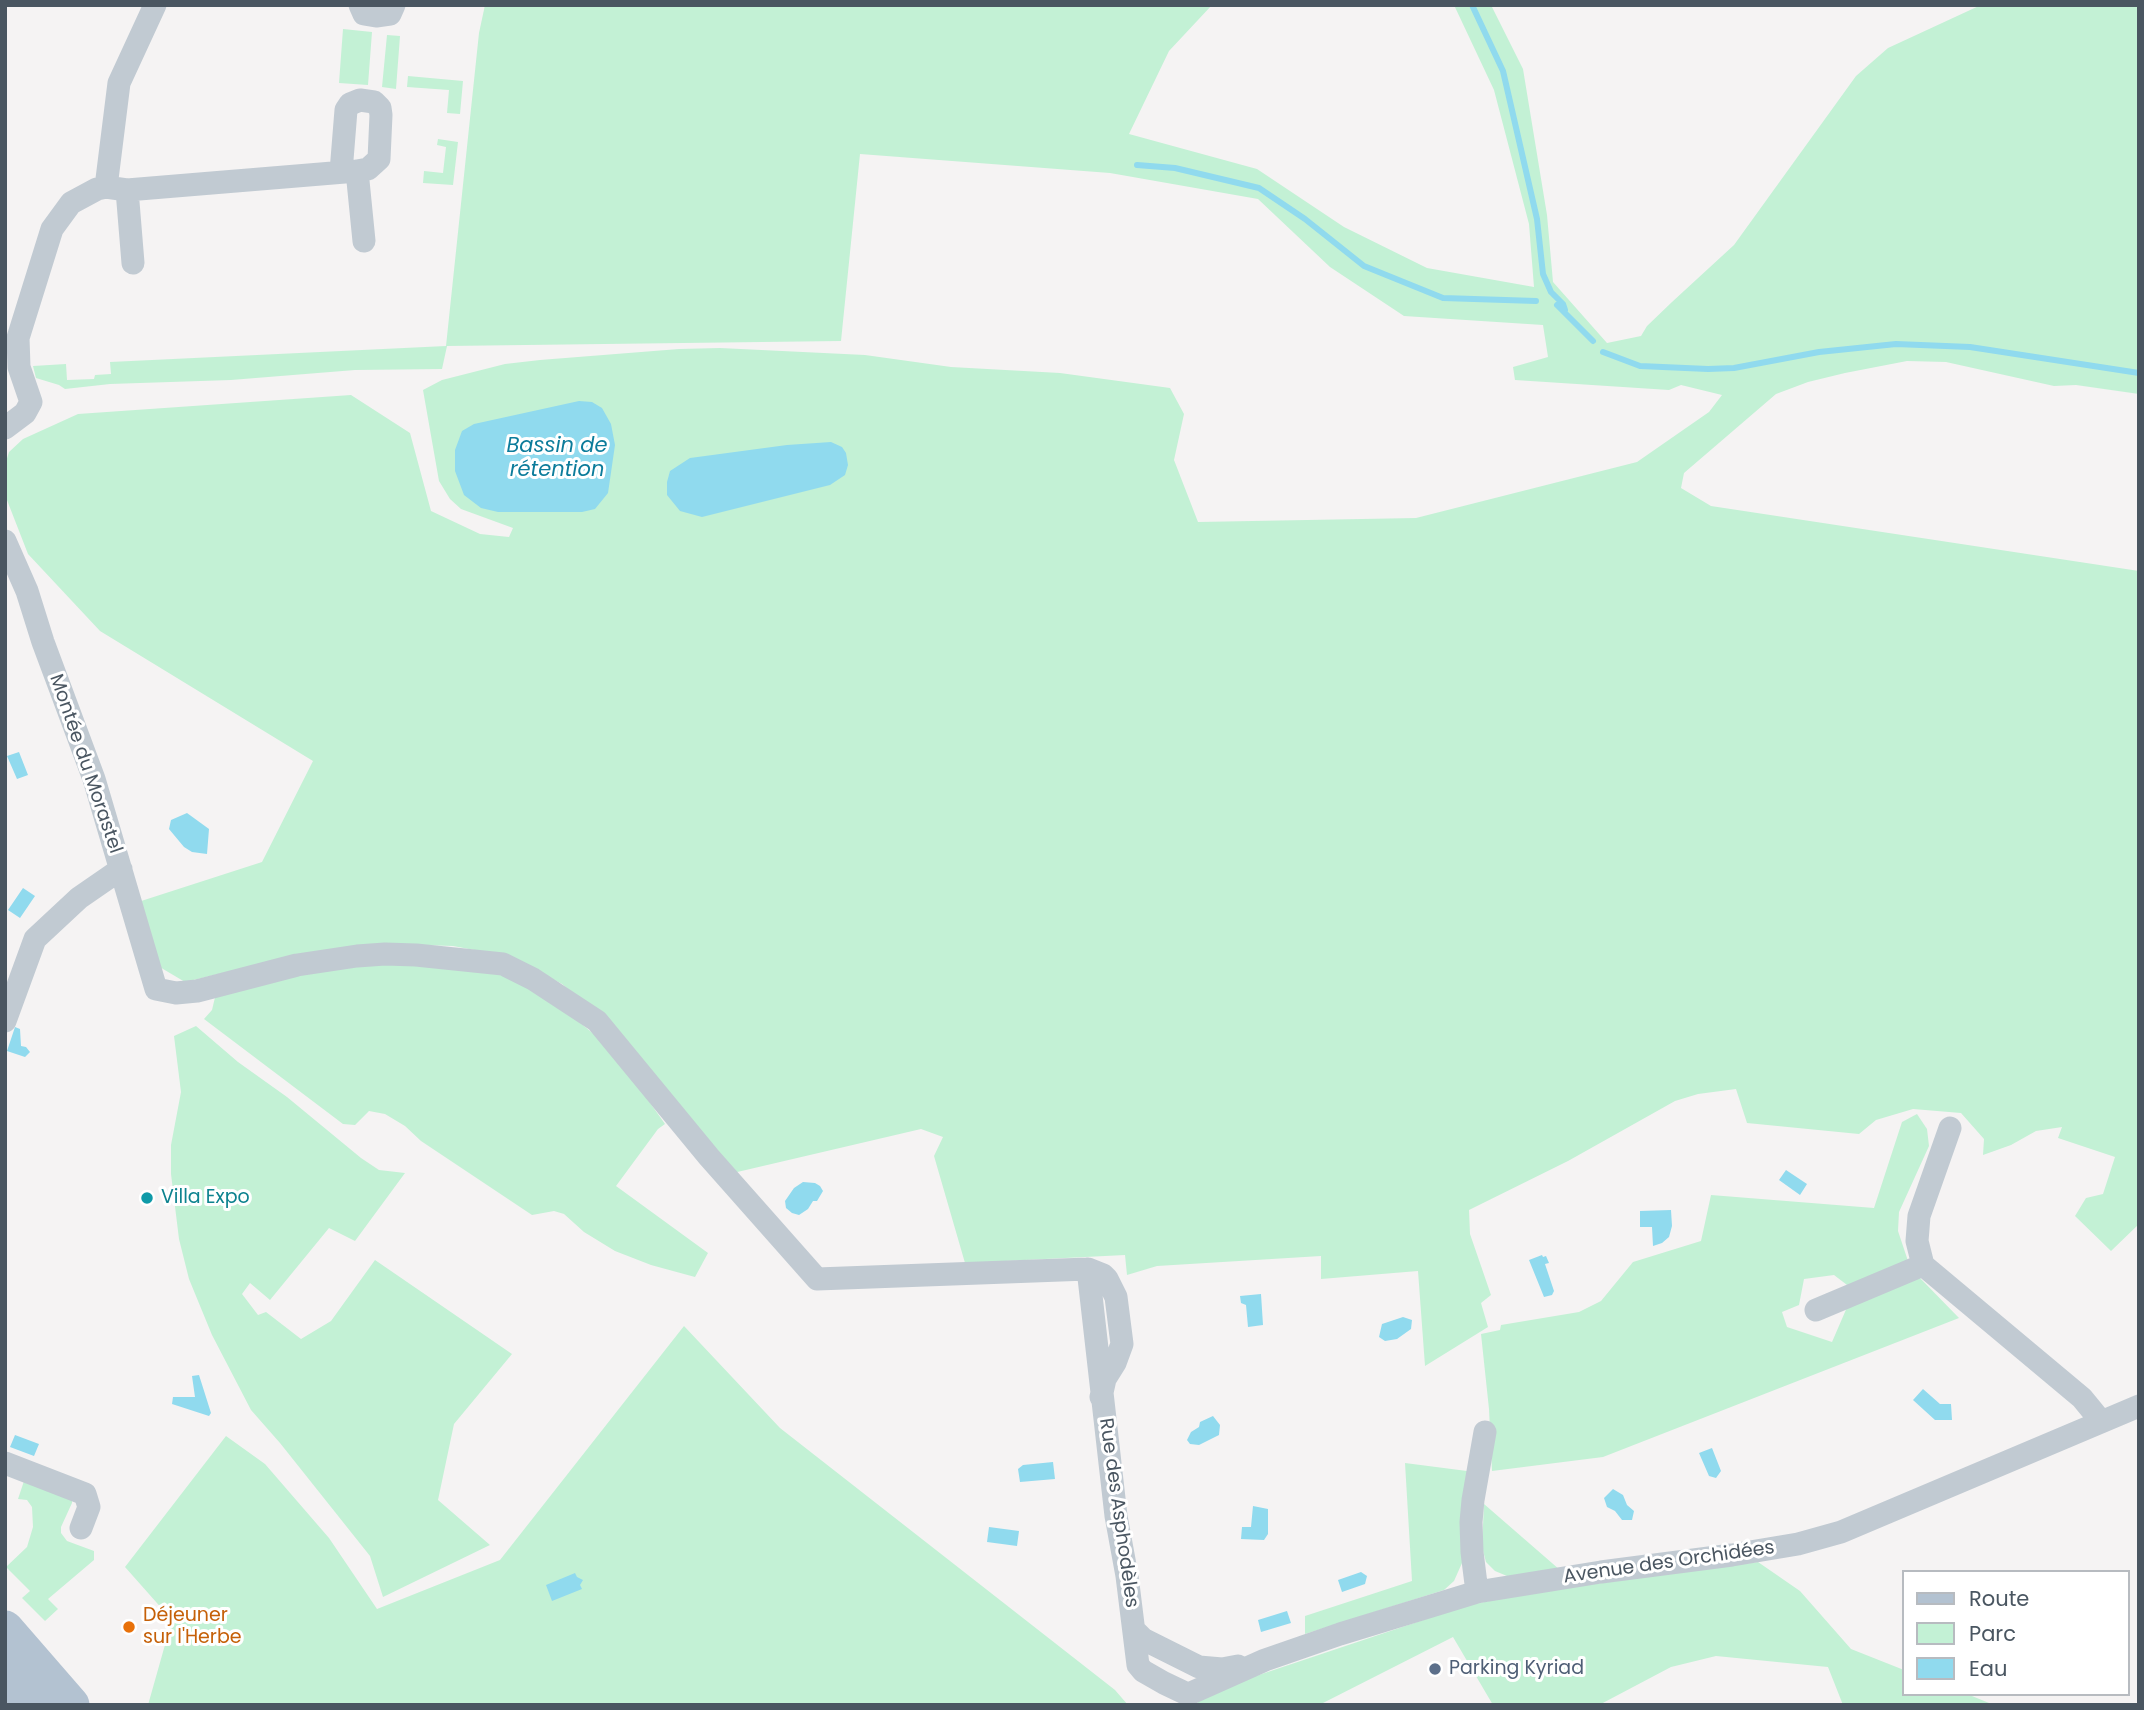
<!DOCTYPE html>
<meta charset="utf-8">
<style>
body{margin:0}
#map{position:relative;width:2144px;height:1710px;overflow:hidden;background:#f5f3f3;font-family:Poppins,sans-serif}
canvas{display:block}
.frame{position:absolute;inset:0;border:7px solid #4a5661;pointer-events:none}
.legend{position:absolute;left:1902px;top:1570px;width:228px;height:126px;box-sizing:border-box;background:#fff;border:2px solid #b7bbc0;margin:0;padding:9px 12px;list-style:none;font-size:21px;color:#4a5661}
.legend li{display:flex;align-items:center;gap:14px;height:35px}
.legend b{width:35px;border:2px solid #b7bbc0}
</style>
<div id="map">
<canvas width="2144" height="1710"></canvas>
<div class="frame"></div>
<ul class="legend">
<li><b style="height:9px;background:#b3c2d1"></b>Route</li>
<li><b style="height:19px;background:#c3f1d5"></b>Parc</li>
<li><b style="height:19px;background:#90daee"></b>Eau</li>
</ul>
</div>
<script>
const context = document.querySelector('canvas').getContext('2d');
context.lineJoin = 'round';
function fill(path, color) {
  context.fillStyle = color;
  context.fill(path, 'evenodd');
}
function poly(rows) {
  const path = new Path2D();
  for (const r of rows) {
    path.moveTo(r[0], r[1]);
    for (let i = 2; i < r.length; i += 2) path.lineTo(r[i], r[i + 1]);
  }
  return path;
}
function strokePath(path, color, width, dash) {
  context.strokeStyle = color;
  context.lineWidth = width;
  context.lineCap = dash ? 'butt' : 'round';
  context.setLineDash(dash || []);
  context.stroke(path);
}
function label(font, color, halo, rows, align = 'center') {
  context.font = font + ' Poppins,sans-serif';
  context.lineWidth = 6;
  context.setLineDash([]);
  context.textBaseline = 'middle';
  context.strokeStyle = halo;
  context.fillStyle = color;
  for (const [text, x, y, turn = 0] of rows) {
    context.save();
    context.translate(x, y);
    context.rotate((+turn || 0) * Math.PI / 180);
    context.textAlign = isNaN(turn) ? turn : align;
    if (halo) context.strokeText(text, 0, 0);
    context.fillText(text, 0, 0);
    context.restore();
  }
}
fill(poly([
 [485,5,1212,5,1169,51,1129,134,1257,169,1344,227,1427,268,1534,287,1529,224,1494,90,1454,5,1491,5,1523,69,1547,215,1553,282,1607,343,1641,336,1647,326,1672,302,1734,245,1856,76,1888,48,1981,5,2139,5,2139,394,2076,385,2054,386,1946,362,1907,361,1845,373,1808,382,1776,394,1684,473,1681,488,1711,506,2139,571,2139,1224,2111,1251,2075,1216,2086,1198,2103,1194,2115,1157,2058,1138,2062,1127,2036,1131,2011,1145,1983,1155,1984,1139,1961,1113,1913,1109,1876,1120,1859,1134,1747,1123,1736,1089,1698,1094,1675,1101,1568,1161,1469,1210,1470,1234,1491,1295,1481,1303,1488,1327,1425,1366,1418,1271,1321,1279,1321,1256,1157,1266,1127,1275,1125,1255,965,1263,934,1156,943,1137,921,1129,733,1173,609,1023,562,984,512,957,453,946,392,944,294,956,185,982,158,966,135,903,262,862,313,761,100,631,28,554,5,495,5,465,9,452,23,439,78,414,351,395,410,433,431,511,480,534,509,537,513,528,461,509,450,499,439,481,423,390,442,380,505,364,540,360,679,349,720,348,865,355,951,367,1060,373,1170,388,1184,414,1174,460,1198,522,1416,518,1637,462,1709,412,1722,395,1681,385,1669,390,1515,380,1513,367,1548,357,1543,325,1404,316,1330,267,1258,199,1110,173,860,154,841,341,447,346,442,369,355,370,231,380,110,384,65,389,59,385,36,378,33,366,66,364,67,380,94,379,95,375,111,374,110,362,446,346,479,33],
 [343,29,372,32,368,85,339,83],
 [387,35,400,36,396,89,382,87],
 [408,76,463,81,460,114,447,113,449,90,407,87],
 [438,139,458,142,453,185,423,183,424,171,443,173,446,147,437,145],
 [387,961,498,972,535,986,595,1035,629,1073,665,1124,658,1129,616,1186,708,1253,695,1277,651,1265,615,1251,584,1232,564,1214,554,1211,532,1215,421,1141,405,1126,385,1114,369,1111,355,1125,343,1124,204,1019,212,1010,217,989],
 [196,1026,238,1062,287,1097,361,1158,379,1170,405,1173,355,1241,329,1228,270,1300,250,1283,242,1294,258,1315,266,1312,301,1339,331,1321,375,1260,512,1354,454,1424,438,1500,490,1545,383,1597,370,1556,280,1443,251,1410,212,1335,189,1279,179,1239,171,1174,171,1145,181,1092,174,1036],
 [1917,1114,1927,1129,1929,1146,1899,1212,1898,1231,1909,1264,1851,1288,1834,1275,1804,1279,1799,1305,1782,1312,1787,1327,1832,1342,1848,1305,1920,1278,1959,1318,1603,1457,1492,1471,1489,1409,1481,1334,1500,1330,1501,1325,1579,1312,1601,1301,1633,1262,1701,1241,1711,1195,1874,1208,1902,1122],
 [684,1326,780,1428,1115,1690,1128,1705,148,1705,172,1620,125,1567,226,1436,265,1464,329,1538,377,1609,500,1560],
 [1405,1463,1467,1471,1462,1563,1454,1581,1444,1590,1305,1634,1305,1616,1412,1581],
 [25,1478,72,1498,72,1503,61,1527,61,1533,67,1541,94,1551,94,1560,48,1599,58,1609,45,1621,22,1598,30,1591,6,1567,27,1547,33,1527,32,1507,27,1500,18,1499],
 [1484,1504,1560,1570,1522,1576,1507,1576,1495,1571,1486,1562,1482,1547],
 [1758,1562,1800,1591,1851,1649,1904,1670,1904,1694,1967,1694,1994,1705,1843,1705,1828,1667,1716,1656,1671,1667,1599,1705,1493,1705,1453,1637,1321,1704,1197,1705,1199,1695,1465,1606,1527,1593]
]), '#c3f1d5');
fill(poly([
 [579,401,592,402,602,408,611,424,615,445,608,493,595,509,582,512,498,512,481,508,464,495,455,471,455,450,462,431,474,424],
 [831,442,842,447,846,453,848,465,845,475,830,485,702,517,680,511,667,495,667,482,670,471,690,458,787,445],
 [19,752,28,775,17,779,7,756],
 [187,813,209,829,207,854,192,852,184,847,169,829,171,820],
 [23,888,35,896,20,918,8,910],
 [15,1027,20,1029,21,1046,26,1047,30,1052,25,1057,7,1051],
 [1786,1170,1807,1184,1800,1195,1779,1180],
 [803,1182,815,1183,820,1186,823,1191,817,1201,813,1201,808,1209,799,1215,792,1213,786,1208,785,1201,794,1188],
 [1671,1210,1672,1226,1669,1237,1662,1243,1653,1246,1652,1227,1640,1227,1640,1211],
 [1542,1255,1543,1257,1546,1256,1549,1263,1545,1264,1554,1291,1552,1295,1544,1297,1529,1260],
 [1261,1294,1263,1325,1248,1327,1246,1305,1241,1303,1240,1296],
 [1403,1317,1412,1320,1411,1329,1397,1339,1385,1341,1379,1337,1382,1324],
 [199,1375,211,1413,209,1416,172,1404,173,1397,195,1397,192,1376],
 [1923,1389,1940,1404,1951,1404,1952,1420,1935,1420,1913,1400],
 [1213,1416,1220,1425,1219,1435,1199,1445,1190,1444,1187,1440,1191,1432,1199,1427,1200,1422],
 [15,1435,39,1444,34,1456,10,1447],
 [1712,1448,1721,1471,1716,1478,1709,1476,1699,1453],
 [1053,1462,1055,1479,1020,1482,1018,1469,1023,1465],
 [1613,1489,1623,1495,1627,1505,1634,1511,1632,1520,1622,1520,1615,1511,1607,1507,1604,1498],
 [1253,1506,1268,1509,1268,1534,1264,1540,1241,1539,1242,1527,1251,1527],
 [989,1527,1019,1531,1017,1546,987,1542],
 [1361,1572,1367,1576,1365,1584,1342,1592,1338,1580],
 [575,1573,577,1577,583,1580,580,1585,582,1589,552,1601,546,1585],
 [1287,1611,1291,1623,1261,1632,1258,1620]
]), '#90daee');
strokePath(poly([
 [1472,5,1503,71,1537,219,1543,274,1551,292,1563,304,1565,310],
 [1137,165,1175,168,1259,188,1305,219,1364,266,1443,298,1536,301],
 [1557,305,1593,341],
 [1603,352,1640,366,1708,369,1734,368,1819,352,1896,344,1970,347,2139,373]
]), '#90daee', 6);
strokePath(poly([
 [360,5,364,14,376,16,390,14,394,5],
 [357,171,364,241],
 [106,187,127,190,357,171,368,169,379,159,381,115,380,108,374,102,360,100,350,104,346,110,341,172],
 [127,190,133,263],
 [5,428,25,413,31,402,19,367,18,338,52,229,71,203,97,189,106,187,119,83,155,5],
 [5,541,27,591,43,642,94,779,156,989,176,993,197,991,297,965,357,956,385,954,416,955,503,964,533,979,597,1021,709,1157,817,1279,1088,1269,1103,1275,1107,1279,1116,1297,1122,1344,1115,1363,1105,1379,1101,1397],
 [5,1021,35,939,79,898,121,869],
 [1950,1128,1919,1216,1917,1241,1923,1265,2082,1398,2100,1420],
 [1088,1269,1116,1516,1127,1576,1138,1665,1143,1671,1164,1683,1185,1693,1191,1693,1265,1660,1340,1634,1477,1592,1601,1572,1732,1555,1798,1544,1841,1532,2139,1406],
 [1816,1310,1923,1265],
 [5,1463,85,1494,89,1507,81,1528],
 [1477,1592,1472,1552,1471,1522,1473,1500,1485,1432],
 [1134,1630,1143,1639,1199,1667,1222,1669,1238,1666]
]), '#c1cad2', 23);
strokePath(poly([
 [5,1629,71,1705],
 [5,1673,33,1705]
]), '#b3c2d1', 37);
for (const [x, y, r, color] of [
 [147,1198,7,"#0f9aa8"],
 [129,1627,7,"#e8710a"],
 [1435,1669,7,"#5c6f8a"]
]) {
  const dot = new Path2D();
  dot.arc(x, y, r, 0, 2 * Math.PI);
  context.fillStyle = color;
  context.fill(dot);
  strokePath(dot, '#fff', 2.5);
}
label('19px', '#4a5661', '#fff', [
 ["Montée du Morastel",85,764,71],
 ["Rue des Asphodèles",1118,1513,82],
 ["Avenue des Orchidées",1669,1563,-8]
]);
label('19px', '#0d838f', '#fff', [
 ["Villa Expo",161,1198]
], 'left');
label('19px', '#c56008', '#fff', [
 ["Déjeuner",143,1616],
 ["sur l'Herbe",143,1638]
], 'left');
label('19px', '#4e5e75', '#fff', [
 ["Parking Kyriad",1449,1669]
], 'left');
label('italic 21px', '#0c7c9b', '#fff', [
 ["Bassin de",557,447],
 ["rétention",557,471]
]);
</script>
